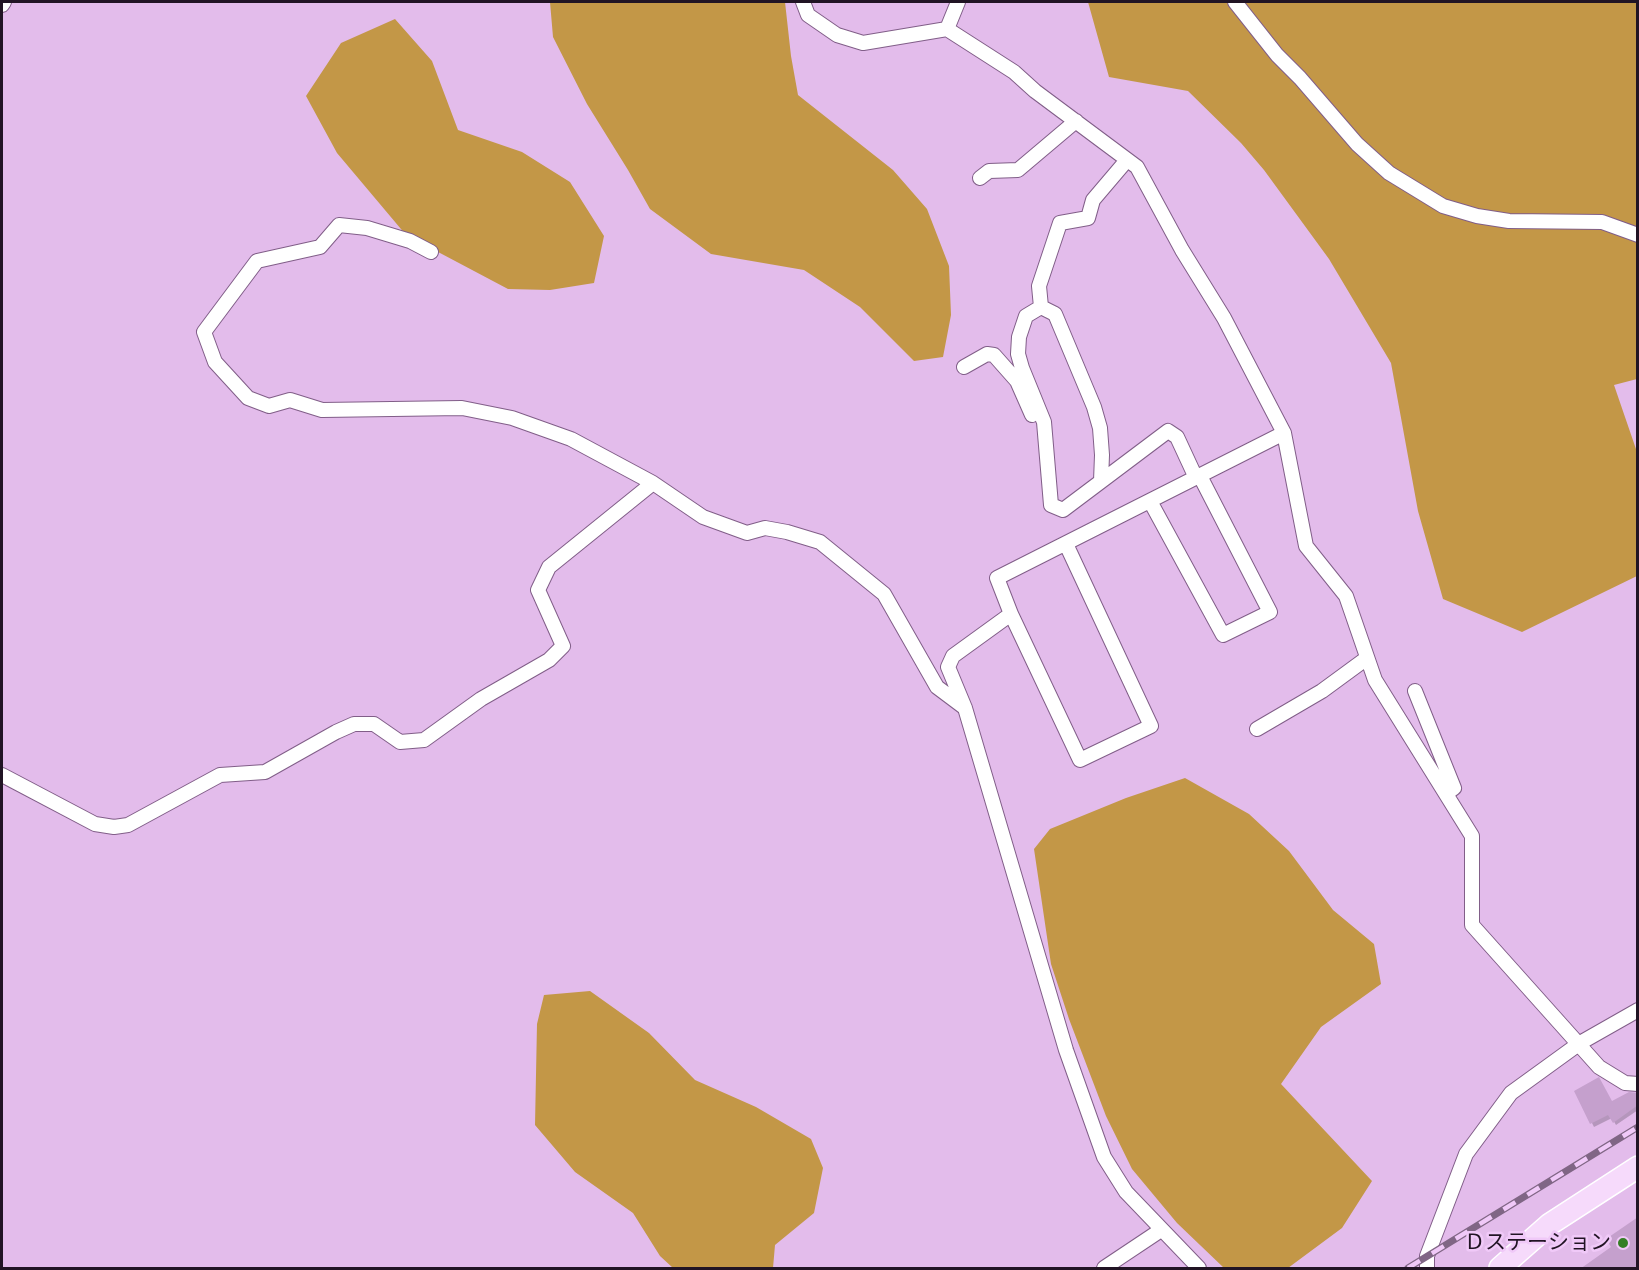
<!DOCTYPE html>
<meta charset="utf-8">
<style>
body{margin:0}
#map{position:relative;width:1639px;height:1270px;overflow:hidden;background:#e3bceb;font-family:Helvetica,sans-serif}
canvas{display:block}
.frame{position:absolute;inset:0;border:3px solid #211424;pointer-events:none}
</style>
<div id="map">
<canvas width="1639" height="1270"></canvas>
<div class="frame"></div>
</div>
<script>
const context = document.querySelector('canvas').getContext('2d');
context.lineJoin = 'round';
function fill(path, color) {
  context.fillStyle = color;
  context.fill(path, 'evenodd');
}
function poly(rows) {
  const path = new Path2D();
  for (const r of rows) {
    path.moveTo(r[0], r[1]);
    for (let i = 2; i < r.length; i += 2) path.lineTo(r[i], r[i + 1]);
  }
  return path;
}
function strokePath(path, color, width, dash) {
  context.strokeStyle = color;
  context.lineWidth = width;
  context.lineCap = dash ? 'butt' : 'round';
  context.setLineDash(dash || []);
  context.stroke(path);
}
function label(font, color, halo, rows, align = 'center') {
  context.font = font + ' Helvetica,"Noto Sans JP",sans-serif';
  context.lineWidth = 5;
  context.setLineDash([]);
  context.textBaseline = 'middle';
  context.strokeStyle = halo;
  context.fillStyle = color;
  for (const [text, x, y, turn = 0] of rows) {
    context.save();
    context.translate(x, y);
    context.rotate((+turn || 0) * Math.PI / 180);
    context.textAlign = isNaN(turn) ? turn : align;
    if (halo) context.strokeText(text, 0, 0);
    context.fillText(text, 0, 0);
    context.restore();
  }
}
fill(poly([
 [550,2,785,2,791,56,798,95,893,170,927,209,949,266,951,315,943,357,914,361,860,307,804,270,711,254,650,209,628,170,587,104,553,37],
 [1088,2,1637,2,1637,379,1614,385,1637,452,1637,576,1522,632,1443,599,1418,511,1391,363,1329,259,1264,170,1241,143,1188,91,1109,77],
 [395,19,432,61,458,130,522,152,570,182,604,236,594,283,550,290,508,289,406,235,337,153,306,96,341,43],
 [1185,778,1249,814,1289,851,1333,910,1374,944,1381,984,1321,1027,1281,1084,1372,1181,1342,1228,1288,1268,1224,1268,1177,1223,1132,1169,1106,1116,1069,1019,1051,964,1034,849,1050,829,1126,798],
 [590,991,649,1033,695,1080,756,1107,811,1139,823,1168,814,1213,775,1245,773,1268,673,1268,660,1256,633,1213,575,1172,535,1125,537,1024,544,995]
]), '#c39747');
fill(poly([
 [1576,1091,1612,1103,1638,1094,1638,1110,1616,1125,1612,1118,1594,1127]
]), '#0003');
fill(poly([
 [1599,1077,1612,1101,1629,1092,1638,1093,1638,1105,1613,1123,1608,1115,1590,1124,1574,1091],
 [1638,1217,1638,1269,1580,1269,1611,1247,1606,1239]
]), '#c5a0cd');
const minor = poly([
 [803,2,808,15,837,35,863,43,947,29,1014,72,1035,91,1137,167,1182,250,1224,318,1284,433,1306,546,1346,596,1375,680,1472,836,1472,925,1599,1067,1625,1083,1638,1084],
 [1235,2,1277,55,1300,78,1357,144,1389,173,1443,206,1477,216,1509,221,1602,222,1638,235],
 [2,5,4,2],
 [947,29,958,2],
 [980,178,989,171,1018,170,1076,121],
 [431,252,410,241,367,228,339,225,320,247,257,261,204,332,215,362,248,398,269,406,290,400,322,410,462,408,512,418,571,439,653,483,703,517,747,533,765,528,787,532,820,542,884,594,937,687,965,708],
 [1041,307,1039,286,1060,223,1088,218,1093,200,1127,160],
 [964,367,987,354,994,355,1017,381,1032,415],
 [1101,481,1102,455,1100,428,1094,407,1055,314,1041,307,1026,316,1019,337,1018,354,1022,368,1044,422,1051,505,1063,510,1168,431,1177,437,1196,478],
 [1150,501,1223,635,1270,612,1200,476],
 [1011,614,1080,760,1151,726,1066,544],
 [1415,691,1454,788,1446,794],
 [1257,729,1322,691,1367,658],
 [2,775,95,824,114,827,128,825,220,775,265,772,336,732,354,724,374,724,400,742,424,740,481,699,549,660,563,646,538,590,549,567,653,483],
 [1104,1268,1161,1230],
 [1199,1268,1126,1192,1104,1157,1066,1050,965,708,948,667,953,656,1011,614,997,578,1284,433],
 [1427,1268,1427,1256,1466,1154,1511,1093,1580,1043,1638,1010]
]);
const primary = poly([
 [1500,1268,1550,1224,1638,1167]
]);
strokePath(minor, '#815e88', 16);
strokePath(primary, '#fff', 24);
strokePath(minor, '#fff', 14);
strokePath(primary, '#f6dafb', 21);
const rail = poly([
 [1408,1268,1638,1127]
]);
strokePath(rail, '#806685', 7);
strokePath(rail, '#f0c9f8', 4.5, [14]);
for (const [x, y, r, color] of [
 [1623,1243,6,"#357f26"]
]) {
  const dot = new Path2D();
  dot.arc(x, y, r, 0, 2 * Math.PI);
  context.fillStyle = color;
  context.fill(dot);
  strokePath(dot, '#f0c9f8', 2);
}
label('21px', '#211424', '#f0c9f8', [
 ["Ｄステーション",1611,1243]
], 'right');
</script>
